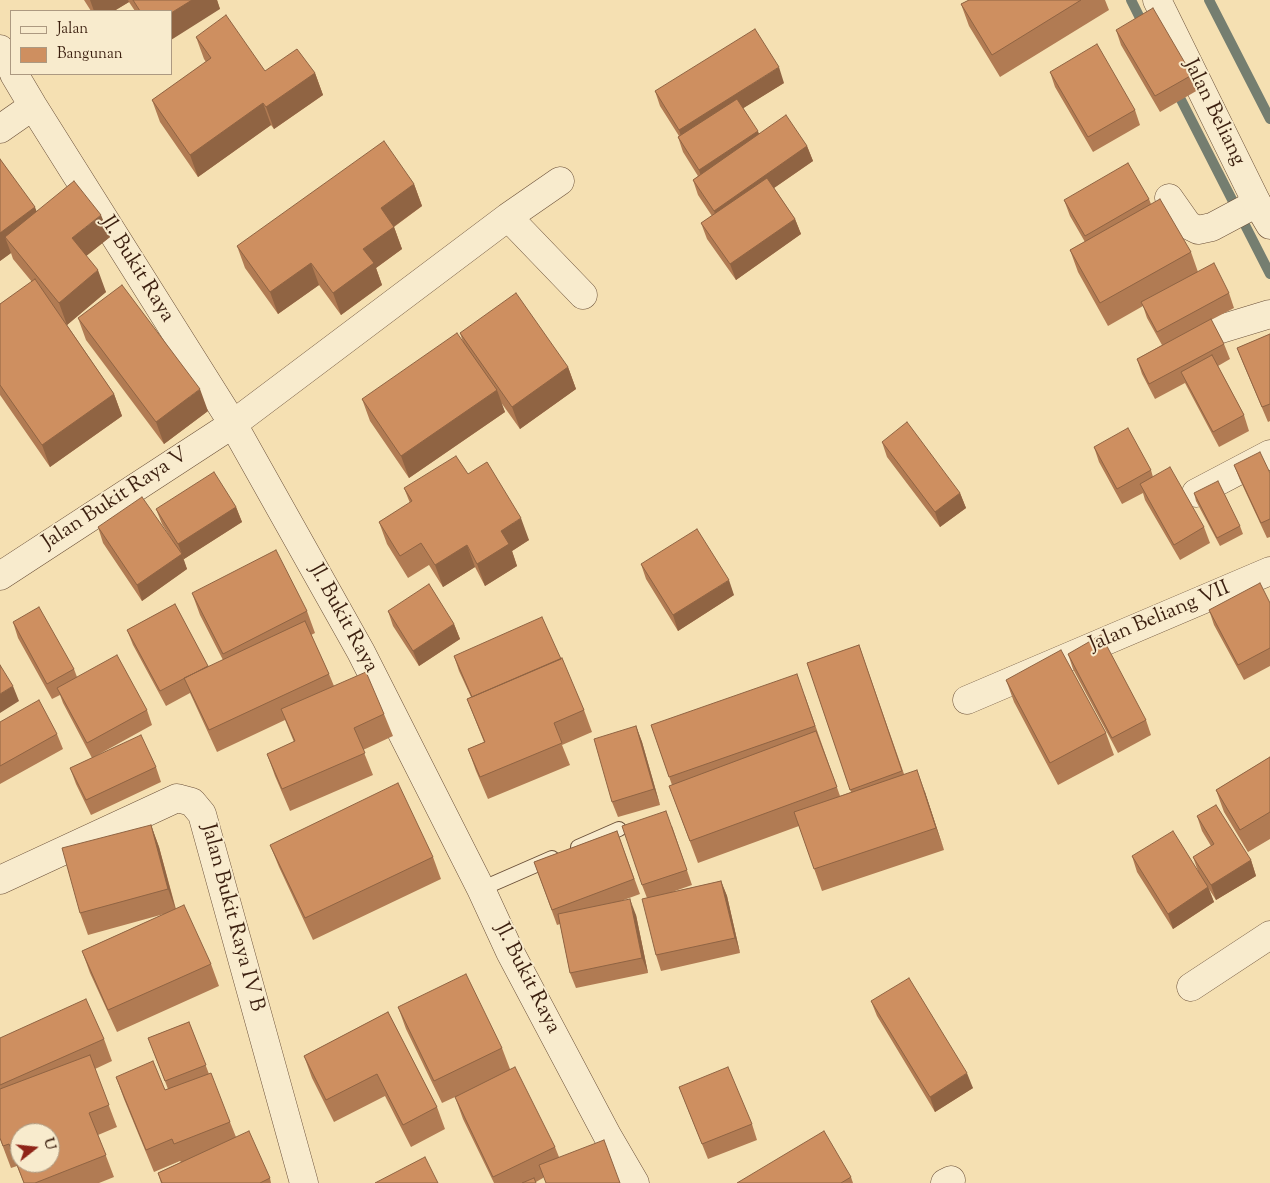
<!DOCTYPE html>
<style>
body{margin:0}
#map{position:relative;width:1270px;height:1183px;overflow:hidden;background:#f5e0b2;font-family:"Sorts Mill Goudy",serif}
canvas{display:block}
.legend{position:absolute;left:10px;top:10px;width:162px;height:65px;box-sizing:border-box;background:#f8ebcd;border:1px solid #ac9981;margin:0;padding:6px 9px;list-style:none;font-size:15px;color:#3b1f0f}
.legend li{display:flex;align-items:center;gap:10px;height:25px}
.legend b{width:25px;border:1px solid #ac9981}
.north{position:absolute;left:10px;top:1123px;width:50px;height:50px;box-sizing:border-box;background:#f8ebcd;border:1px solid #ac9981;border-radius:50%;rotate:74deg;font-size:14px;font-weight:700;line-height:20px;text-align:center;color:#3b1f0f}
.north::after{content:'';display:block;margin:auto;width:18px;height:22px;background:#8f2418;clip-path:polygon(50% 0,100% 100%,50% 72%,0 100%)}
</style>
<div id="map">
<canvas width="1270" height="1183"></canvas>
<ul class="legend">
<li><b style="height:6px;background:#f8ebcd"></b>Jalan</li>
<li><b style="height:14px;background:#ce8f60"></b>Bangunan</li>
</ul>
<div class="north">U</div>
</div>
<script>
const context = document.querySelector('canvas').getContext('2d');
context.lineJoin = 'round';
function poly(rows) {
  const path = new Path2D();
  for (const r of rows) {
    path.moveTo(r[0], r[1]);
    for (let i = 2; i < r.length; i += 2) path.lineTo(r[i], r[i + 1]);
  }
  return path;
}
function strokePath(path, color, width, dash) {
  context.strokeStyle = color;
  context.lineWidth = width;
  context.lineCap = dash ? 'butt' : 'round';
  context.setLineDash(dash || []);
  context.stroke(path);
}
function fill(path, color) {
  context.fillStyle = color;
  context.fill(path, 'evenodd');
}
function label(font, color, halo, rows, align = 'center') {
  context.font = font + ' "Sorts Mill Goudy",serif';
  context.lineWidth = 4;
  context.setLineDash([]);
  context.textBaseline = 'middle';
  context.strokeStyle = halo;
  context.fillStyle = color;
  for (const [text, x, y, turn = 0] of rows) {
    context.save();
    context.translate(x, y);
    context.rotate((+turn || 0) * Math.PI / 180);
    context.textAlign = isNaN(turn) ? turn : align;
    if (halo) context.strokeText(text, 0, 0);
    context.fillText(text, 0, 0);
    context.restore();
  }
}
strokePath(poly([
 [1131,0,1145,28],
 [1209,0,1270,119],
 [1175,88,1270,274]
]), '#757e70', 10);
const service = poly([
 [578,847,619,829],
 [481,889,552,858]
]);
const minor = poly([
 [0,49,11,68],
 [14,74,33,106,233,424,361,652,481,889,510,952,607,1135,635,1183],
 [0,129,33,106],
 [1169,198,1188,225,1198,230,1212,227,1257,203],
 [508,217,583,295],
 [1181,341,1270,314],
 [1196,493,1270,454],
 [0,576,233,424,508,217,560,181],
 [967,700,1270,571],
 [0,880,177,798,192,802,202,814,304,1183],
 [1191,987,1270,935],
 [945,1183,951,1180]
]);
const tertiary = poly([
 [1157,0,1257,203,1270,225]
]);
strokePath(service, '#6a4f38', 16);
strokePath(minor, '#6a4f38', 29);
strokePath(tertiary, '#6a4f38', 29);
strokePath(service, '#f8ebcd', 14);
strokePath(minor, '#f8ebcd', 28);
strokePath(tertiary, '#f8ebcd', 28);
fill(poly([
 [84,0,217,0,220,9,171,11,135,11,129,2,114,11,91,11],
 [969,0,1105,0,1109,10,1000,77,969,26,961,4],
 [1116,30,1192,75,1198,90,1160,112,1121,45],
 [196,37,265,71,315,73,323,95,274,129,271,125,198,177,160,122,152,100,206,62,204,59],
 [1050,72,1135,110,1140,125,1093,152,1055,87],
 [784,83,743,108,759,134,807,146,813,161,774,188,795,219,801,234,736,280,707,239,701,223,712,216,698,195,693,180,698,176,683,152,678,137,679,136,660,106,655,91],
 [0,159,37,212,110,237,86,256,106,292,67,325,114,394,122,416,50,467,0,395,0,304,32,282,13,259,11,253,0,261],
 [414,184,422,206,394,227,402,249,376,268,382,285,341,315,319,285,278,314,245,268,237,246],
 [1149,199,1151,204,1191,252,1198,272,1229,293,1234,308,1211,320,1224,344,1230,359,1218,366,1244,415,1249,431,1219,447,1185,383,1155,399,1142,374,1137,359,1162,345,1147,318,1143,306,1108,326,1078,272,1070,250,1085,242,1070,216,1064,200],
 [78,318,208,411,164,444,86,340],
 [460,333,568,367,576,389,520,429,500,401,505,412,409,478,370,421,362,399,463,342],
 [1270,334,1270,421,1268,422,1243,363,1237,348],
 [882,442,960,493,966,508,940,527,887,457],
 [1094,447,1151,470,1153,477,1204,527,1210,543,1180,560,1145,500,1143,493,1122,504,1099,462],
 [1234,465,1270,473,1270,537,1267,538,1240,480],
 [468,474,529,540,512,551,517,566,485,586,475,567,443,587,429,565,408,578,387,544,379,522,410,503,404,488],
 [1194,493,1240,526,1243,534,1220,546,1196,501],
 [236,507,242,522,184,559,183,559,187,569,142,601,103,543,98,527,172,540,162,524,156,509],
 [641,564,734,595,678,631,646,579],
 [192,593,307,611,315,633,311,635,329,674,334,686,384,714,393,736,363,750,373,775,290,811,275,776,267,754,294,742,285,720,217,752,190,693,166,706,133,645,127,630,175,604,208,667,223,660,200,615],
 [1270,603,1270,666,1244,680,1214,625,1209,610],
 [388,611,454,624,460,639,419,666,393,626],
 [13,622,74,669,77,677,147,710,152,725,94,757,156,767,161,782,91,815,76,784,70,768,92,758,63,703,60,695,52,699,18,638],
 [859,645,904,774,925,792,944,850,822,891,799,826,698,863,669,786,672,785,651,725,805,696,840,796,851,792,807,663],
 [1068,654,1146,720,1151,735,1118,753,1073,669],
 [454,656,561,659,584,710,592,732,562,745,570,765,488,799,476,771,468,749,484,742,467,699,471,697,459,671],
 [1006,680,1106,733,1114,755,1058,785,1014,702],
 [0,722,57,734,63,749,0,784],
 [636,726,642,742,660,805,618,817,612,802],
 [1270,757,1270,839,1248,852,1224,812,1216,790],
 [1197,816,1251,860,1256,876,1216,900,1209,889,1214,902,1173,929,1137,872,1132,856,1198,871,1193,857,1211,846,1202,831],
 [151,825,159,847,176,909,211,964,219,986,117,1032,90,973,82,951,164,914,88,935,80,913],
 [672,826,692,885,672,892,721,881,727,896,740,953,661,971,656,955,647,898,642,885],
 [617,831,640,894,621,901,636,915,648,973,576,988,570,973,560,924,557,925,534,862],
 [270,845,433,857,441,879,313,940,279,867],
 [871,1001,973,1088,935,1112,877,1016],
 [398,1007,502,1048,510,1069,555,1147,559,1157,543,1178,536,1182,536,1183,494,1183,463,1119,455,1097,442,1103,406,1029],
 [388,1012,437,1107,445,1129,411,1147,385,1096,334,1122,312,1078,304,1056],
 [189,1022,209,1074,230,1122,236,1137,270,1178,271,1183,161,1183,158,1173,181,1162,180,1161,154,1172,124,1099,116,1077,165,1090,168,1089,148,1038],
 [0,1038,104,1039,112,1061,95,1069,117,1127,98,1135,114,1177,99,1183,24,1183,17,1166,11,1168,0,1139],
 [679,1087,752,1124,757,1140,708,1159],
 [851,1177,853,1183,737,1183]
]), '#b17b53');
fill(poly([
 [90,0,128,0,129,2,114,11,94,11],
 [192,0,217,0,220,9,171,40,171,13],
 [779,67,784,83,684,145,679,130],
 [315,73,323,95,274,129,266,107],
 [263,103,271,125,198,177,190,155],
 [758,131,763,146,704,185,699,170],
 [807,146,813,161,719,226,714,211],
 [414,184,422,206,389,230,381,208],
 [35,207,43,229,5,237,11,253,0,261,0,233],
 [101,215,110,237,80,261,72,238],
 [795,219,801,234,736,280,730,264],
 [394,227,402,249,376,268,382,285,341,315,333,293,363,249],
 [311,263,319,285,278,314,270,292],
 [98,270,106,292,67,325,59,303],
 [568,367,576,389,520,429,512,407],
 [200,389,208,411,164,444,156,422],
 [497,390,505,412,409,478,401,456],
 [114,394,122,416,50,467,42,445],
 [960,493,966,508,940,527,935,512],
 [236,507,242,522,184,559,178,544],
 [521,518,529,540,512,551,517,566,485,586,477,564,501,531],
 [467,545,475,567,443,587,435,565],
 [182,554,187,569,142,601,137,585],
 [729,580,734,595,678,631,673,615],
 [454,624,460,639,419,666,413,651],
 [13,686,19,701,0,713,0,694],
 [636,726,642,742,660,805,654,789],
 [917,770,925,792,944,850,936,828],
 [151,825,159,847,176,911,168,889],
 [1251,860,1256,876,1216,900,1211,885],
 [721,881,727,896,740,953,735,938],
 [1208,887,1214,902,1173,929,1168,914],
 [630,899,636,915,648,973,642,958],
 [967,1073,973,1088,935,1112,930,1097]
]), '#906443');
const building = poly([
 [133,0,192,0,171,13,171,11,140,11,133,0],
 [969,0,1081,0,992,55,961,4,969,0],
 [1153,8,1192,75,1155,96,1116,30,1153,8],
 [226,15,265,71,297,49,315,73,266,107,263,103,190,155,152,100,211,58,196,37,226,15],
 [755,29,779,67,679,130,655,91,755,29],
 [1097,44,1135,110,1088,137,1050,72,1097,44],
 [737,99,758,131,699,170,678,137,737,99],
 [786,115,807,146,714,211,693,180,786,115],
 [384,141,414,184,381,208,394,227,363,249,374,263,333,293,311,263,270,292,237,246,384,141],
 [0,159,35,207,0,233,0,159],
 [1128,163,1149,199,1085,236,1064,200,1128,163],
 [767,178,795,219,730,264,701,223,767,178],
 [74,181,101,215,72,238,98,270,59,303,5,237,74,181],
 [1160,199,1191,252,1100,303,1070,250,1160,199],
 [1214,263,1229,293,1157,332,1141,302,1214,263],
 [35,279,114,394,42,445,0,385,0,304,35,279],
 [122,285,200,389,156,422,78,318,122,285],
 [516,293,568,367,512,407,460,333,516,293],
 [1211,319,1224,344,1149,384,1137,359,1211,319],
 [457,333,497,390,401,456,362,399,457,333],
 [1270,334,1270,404,1262,407,1237,348,1270,334],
 [1212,355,1244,415,1213,432,1181,372,1212,355],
 [907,422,960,493,935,512,882,442,907,422],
 [1128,428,1151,470,1117,489,1094,447,1128,428],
 [1260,452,1270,473,1270,519,1261,523,1234,465,1260,452],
 [456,456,468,474,487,462,521,518,501,531,509,544,477,564,467,545,435,565,421,543,400,556,379,522,412,501,404,488,456,456],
 [1170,467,1204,527,1174,545,1140,484,1170,467],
 [214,472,236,507,178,544,156,509,214,472],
 [1218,481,1240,526,1217,538,1194,493,1218,481],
 [142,497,182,554,137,585,98,527,142,497],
 [697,529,729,580,673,615,641,564,697,529],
 [276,550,307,611,223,654,192,593,276,550],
 [1260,583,1270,603,1270,648,1238,665,1209,610,1260,583],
 [429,584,454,624,413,651,388,611,429,584],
 [175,604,208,666,160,691,127,630,175,604],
 [39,607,74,669,47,684,13,622,39,607],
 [542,617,561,659,472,697,454,656,542,617],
 [305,621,329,674,209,730,184,678,305,621],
 [1101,635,1146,720,1112,738,1068,654,1101,635],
 [859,645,902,771,850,790,807,663,859,645],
 [1061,650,1106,733,1050,763,1006,680,1061,650],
 [117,655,147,710,87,743,57,688,117,655],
 [562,658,584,710,554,723,562,743,480,777,468,749,485,742,467,699,562,658],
 [0,665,13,686,0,694,0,665],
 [366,672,384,714,354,728,365,753,282,789,267,754,295,741,281,709,366,672],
 [797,674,815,726,669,777,651,725,797,674],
 [39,700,57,734,0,766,0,722,39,700],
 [636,726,654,789,612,802,594,739,636,726],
 [816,731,837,787,690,841,669,786,816,731],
 [141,735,156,767,86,800,70,768,141,735],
 [1270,757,1270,812,1240,830,1216,790,1270,757],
 [917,770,936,828,814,869,794,812,917,770],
 [398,783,433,857,305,918,270,845,398,783],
 [1216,805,1251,860,1211,885,1193,857,1214,844,1197,816,1216,805],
 [666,811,687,870,642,885,622,826,666,811],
 [151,825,168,889,80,913,62,848,151,825],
 [617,831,634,879,552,910,534,862,617,831],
 [1173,831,1208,887,1168,914,1132,856,1173,831],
 [721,881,735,938,656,955,642,899,721,881],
 [630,899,642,958,570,973,558,914,630,899],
 [184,905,211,964,108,1010,82,951,184,905],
 [466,974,502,1048,434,1081,398,1007,466,974],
 [909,978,967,1073,930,1097,871,1001,909,978],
 [86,999,104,1039,0,1085,0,1038,86,999],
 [388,1012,437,1107,403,1125,377,1074,326,1100,304,1056,388,1012],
 [189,1022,206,1065,165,1081,148,1038,189,1022],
 [90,1055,109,1105,89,1113,106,1155,35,1183,24,1183,9,1144,3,1146,0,1138,0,1089,90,1055],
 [20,1133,50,1133,50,1163,20,1163,20,1133],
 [153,1061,165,1090,211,1073,230,1122,174,1144,172,1139,146,1150,116,1077,153,1061],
 [515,1067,555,1147,493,1177,455,1097,515,1067],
 [728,1067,752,1124,702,1144,679,1087,728,1067],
 [249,1131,270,1178,260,1183,162,1183,158,1173,249,1131],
 [824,1131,851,1177,841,1183,737,1183,824,1131],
 [604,1140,620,1183,546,1183,539,1165,604,1140],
 [425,1157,438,1183,375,1183,425,1157],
 [534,1178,536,1183,522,1183,534,1178]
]);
fill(building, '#ce8f60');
strokePath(building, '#906443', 1);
label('21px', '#3b1f0f', '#f8ebcd', [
 ["Jalan Beliang",1213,113,64],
 ["Jl. Bukit Raya",136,270,58],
 ["Jalan Bukit Raya V",116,500,-33],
 ["Jalan Beliang VII",1160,618,-23],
 ["Jl. Bukit Raya",342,619,61],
 ["Jalan Bukit Raya IV B",231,918,75],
 ["Jl. Bukit Raya",526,979,63]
]);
</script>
